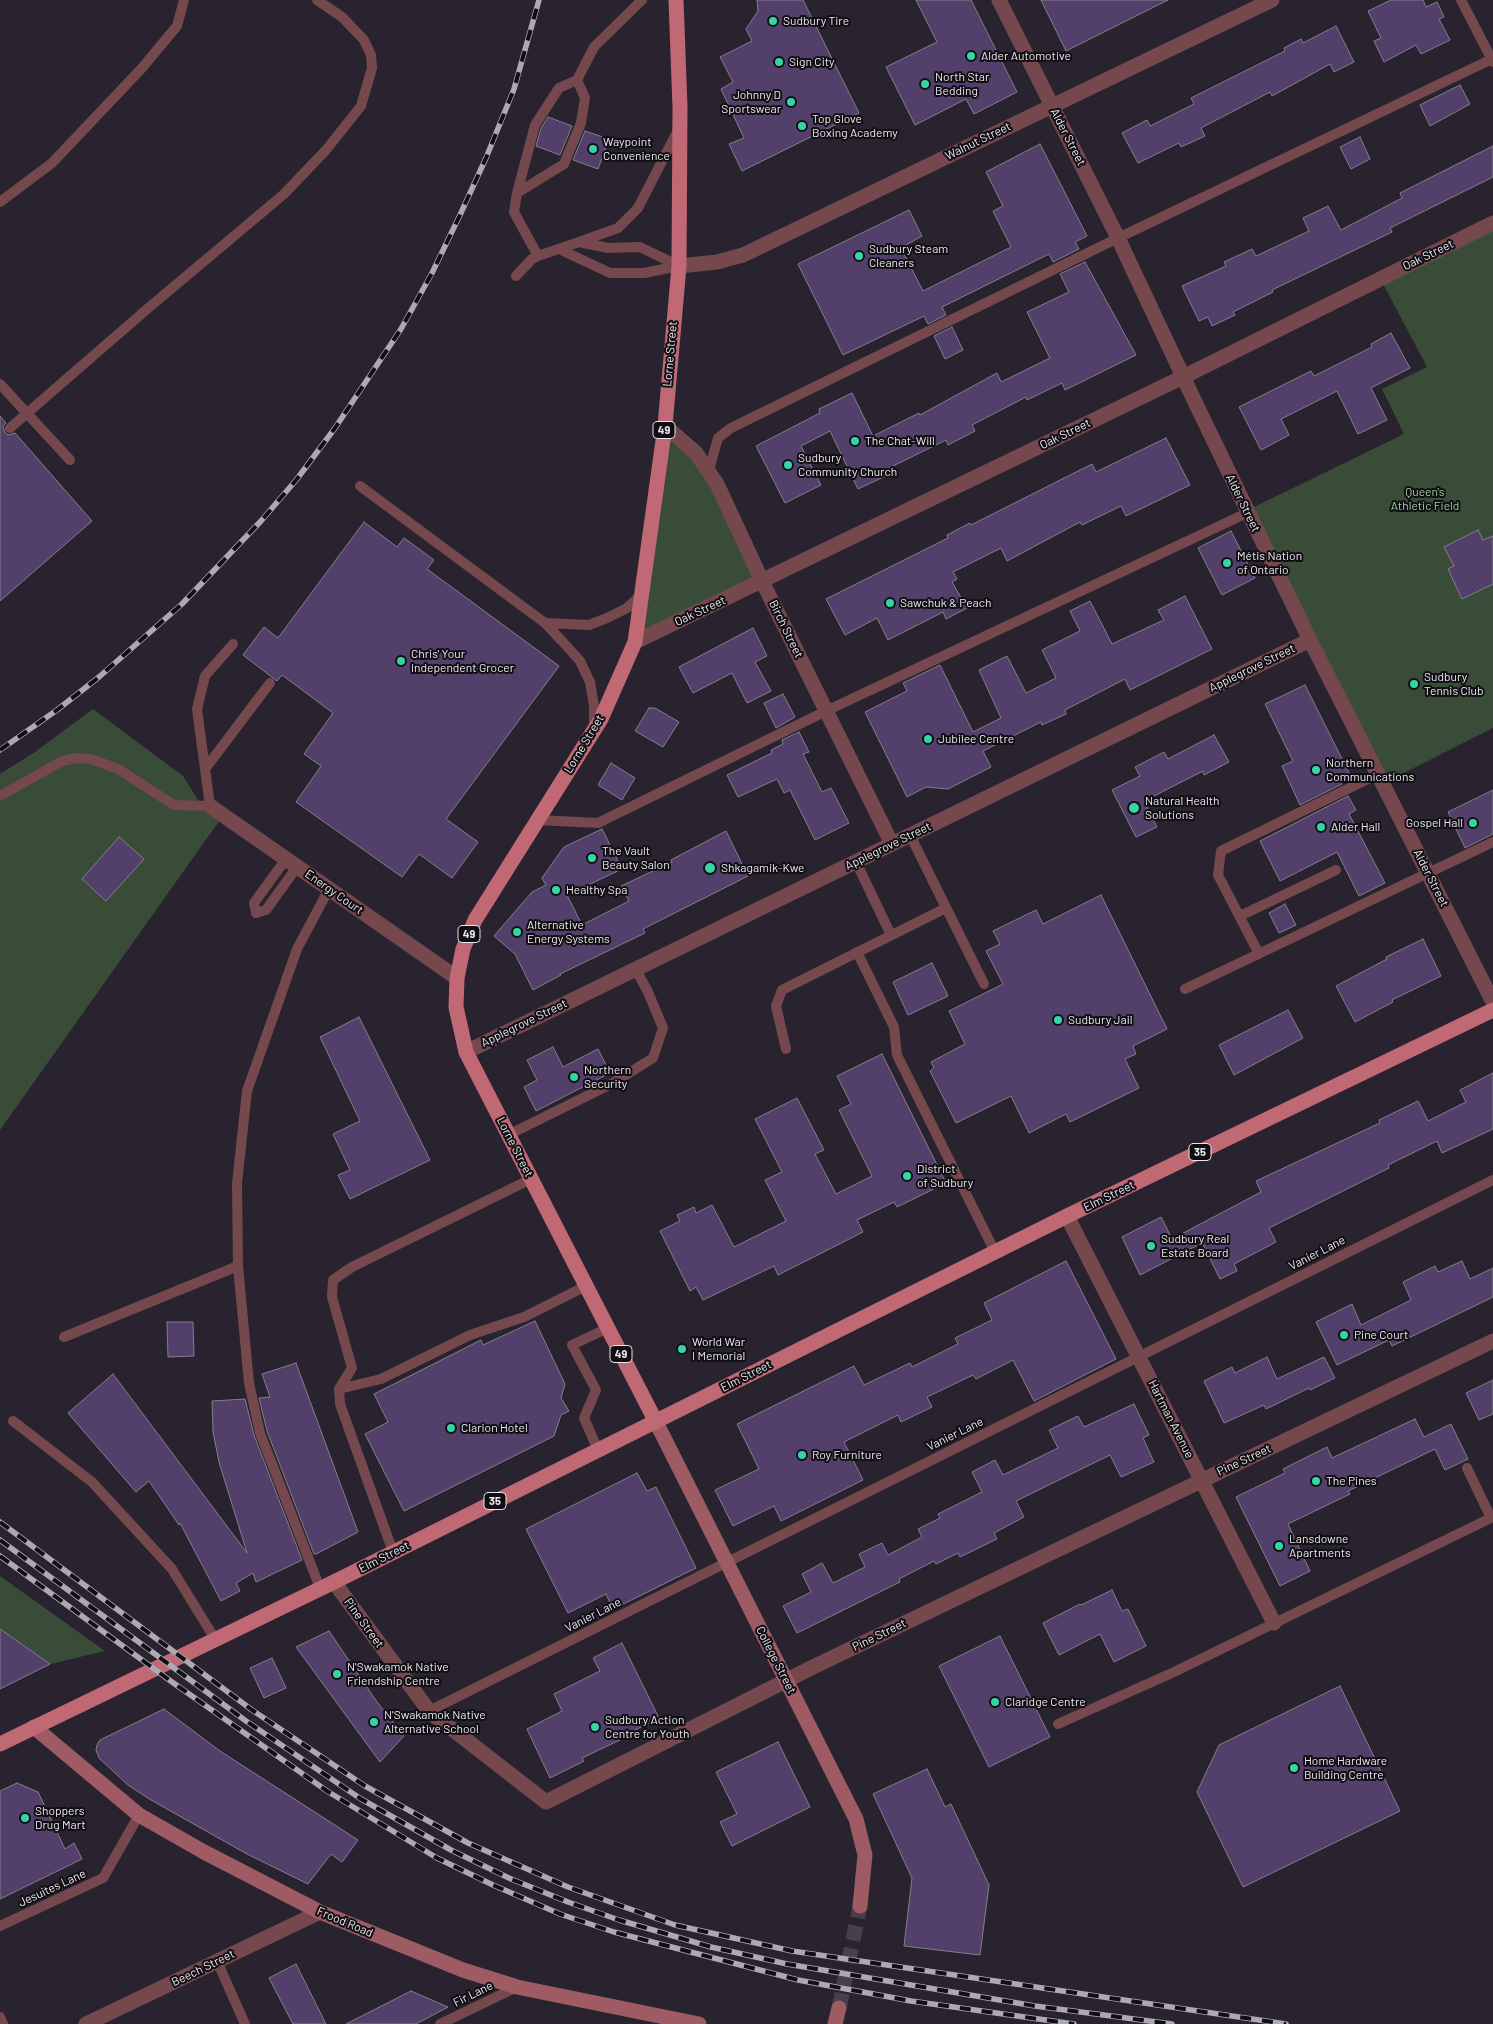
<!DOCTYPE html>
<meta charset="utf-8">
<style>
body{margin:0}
canvas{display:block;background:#28232f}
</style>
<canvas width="1493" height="2024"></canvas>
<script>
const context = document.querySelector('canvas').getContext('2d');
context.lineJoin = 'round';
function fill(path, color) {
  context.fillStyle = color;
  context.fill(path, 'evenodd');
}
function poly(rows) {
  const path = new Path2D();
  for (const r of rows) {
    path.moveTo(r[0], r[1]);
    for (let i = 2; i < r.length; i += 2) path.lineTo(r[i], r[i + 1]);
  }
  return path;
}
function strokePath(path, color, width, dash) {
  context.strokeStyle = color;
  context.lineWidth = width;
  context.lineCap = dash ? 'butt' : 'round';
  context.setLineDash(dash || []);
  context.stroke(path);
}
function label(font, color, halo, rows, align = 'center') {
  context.font = font + ' Barlow,sans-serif';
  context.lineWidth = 4;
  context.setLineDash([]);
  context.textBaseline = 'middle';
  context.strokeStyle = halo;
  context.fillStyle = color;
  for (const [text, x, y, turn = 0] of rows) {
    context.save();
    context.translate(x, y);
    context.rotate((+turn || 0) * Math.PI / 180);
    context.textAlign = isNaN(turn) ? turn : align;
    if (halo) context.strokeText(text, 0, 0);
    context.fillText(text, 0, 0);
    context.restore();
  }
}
fill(poly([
 [1493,225,1493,728,1386,782,1248,510,1404,434,1382,389,1427,367,1381,280],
 [663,427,695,453,761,583,637,642],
 [93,709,183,776,198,800,222,817,0,1130,0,774,35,752],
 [0,1576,105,1651,50,1664,0,1629]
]), '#394c37');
const building = poly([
 [757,0,803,0,859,113,742,171,729,144,744,138,721,89,733,82,720,57,752,41,746,29,758,11,757,0],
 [916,0,971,0,1017,92,974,114,966,99,915,125,886,67,937,42,916,0],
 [1041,0,1168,0,1066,51,1041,0],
 [1391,0,1423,0,1426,7,1437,2,1444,17,1439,19,1450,40,1421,54,1416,45,1384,62,1374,41,1381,38,1368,11,1391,0],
 [1336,26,1354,62,1334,72,1330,64,1272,96,1270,92,1201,128,1205,136,1181,147,1179,143,1138,163,1122,133,1147,120,1150,126,1194,104,1191,98,1285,51,1284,48,1301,39,1303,43,1336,26],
 [1460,85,1470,104,1430,126,1420,105,1460,85],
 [548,117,572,126,560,155,536,146,541,128,548,117],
 [585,131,609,139,598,169,573,160,585,131],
 [1360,137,1370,159,1351,169,1340,147,1360,137],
 [1040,144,1087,236,1075,242,1079,249,1053,262,1049,254,942,307,946,315,928,324,924,316,843,355,798,264,909,210,922,236,901,248,923,291,1011,247,993,211,1003,206,986,172,1040,144],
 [1493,146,1493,177,1390,228,1392,232,1272,290,1273,292,1233,312,1235,315,1212,326,1208,317,1199,321,1182,286,1226,266,1224,262,1252,249,1256,256,1309,231,1303,218,1328,206,1341,230,1402,198,1400,193,1493,146],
 [1085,262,1136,355,1065,390,1062,383,1027,400,1026,397,972,425,975,431,948,445,946,440,889,468,892,473,858,489,830,431,801,446,821,485,785,503,756,446,820,413,819,409,852,393,873,436,919,413,920,415,997,373,1001,382,1050,358,1027,312,1069,292,1060,274,1085,262],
 [952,327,963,350,945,359,934,336,952,327],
 [1391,333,1410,368,1371,388,1387,420,1358,434,1337,391,1281,419,1289,435,1261,450,1239,407,1311,371,1314,376,1372,347,1371,344,1391,333],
 [0,416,6,423,3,426,5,432,8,435,15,433,92,521,0,601,0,416],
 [1166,438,1190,485,1126,516,1121,506,1082,525,1080,522,1007,561,1001,548,953,572,957,579,952,582,967,608,946,619,943,612,888,640,877,618,845,635,826,599,948,538,947,535,970,523,971,525,1092,464,1096,472,1166,438],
 [364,522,397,547,404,538,434,560,427,569,559,666,446,819,478,842,452,878,419,854,402,877,296,802,321,766,304,754,333,713,282,675,277,681,243,655,264,627,278,638,364,522],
 [1478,530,1483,540,1493,536,1493,584,1462,599,1448,569,1454,566,1444,547,1478,530],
 [1231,531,1255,578,1222,595,1198,548,1231,531],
 [1185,596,1212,649,1130,690,1125,679,1065,710,1066,714,1042,725,1041,722,983,751,991,767,948,789,926,787,907,797,865,712,907,691,903,683,940,665,973,732,1001,718,979,670,1007,656,1026,693,1056,678,1042,650,1080,631,1070,611,1090,601,1112,644,1164,620,1158,610,1185,596],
 [753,628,767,656,755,662,771,691,747,703,732,673,693,693,679,667,753,628],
 [1305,685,1350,775,1340,780,1342,784,1300,805,1282,766,1293,761,1265,704,1305,685],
 [783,694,795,717,776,728,764,703,783,694],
 [649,708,655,708,679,722,663,747,635,731,649,708],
 [799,732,809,752,803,754,822,792,831,788,849,823,815,840,790,790,784,793,777,779,738,797,727,775,772,753,771,750,783,744,782,740,799,732],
 [1214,735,1229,762,1204,775,1203,771,1144,801,1157,827,1136,837,1112,790,1140,776,1135,767,1164,752,1168,759,1214,735],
 [611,763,635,778,622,800,598,785,611,763],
 [1493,790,1493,834,1465,848,1448,812,1493,790],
 [1348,796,1356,810,1349,814,1385,883,1359,896,1337,852,1280,881,1260,841,1348,796],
 [602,829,622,869,567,895,582,925,629,901,621,886,672,862,671,860,726,831,748,876,643,929,645,933,560,974,561,975,533,990,515,954,494,936,532,892,546,885,542,878,564,847,602,829],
 [119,837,144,859,106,901,82,879,119,837],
 [1101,895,1167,1029,1133,1046,1136,1054,1125,1059,1139,1088,1070,1122,1066,1114,1029,1133,1011,1096,956,1123,930,1071,934,1068,931,1062,965,1044,949,1011,1003,984,986,951,1000,944,993,931,1036,910,1043,924,1101,895],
 [1285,904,1296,925,1279,933,1269,913,1285,904],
 [1423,939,1441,976,1392,1000,1393,1002,1355,1022,1336,986,1387,959,1386,957,1423,939],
 [932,963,948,996,908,1015,893,982,932,963],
 [1288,1010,1303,1038,1234,1075,1219,1045,1288,1010],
 [359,1017,430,1160,350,1199,338,1175,350,1170,333,1134,360,1121,320,1037,359,1017],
 [553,1047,563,1067,598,1049,610,1073,536,1111,524,1087,537,1080,527,1060,553,1047],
 [882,1054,946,1183,897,1207,894,1202,857,1220,863,1232,778,1275,774,1266,703,1300,696,1287,690,1291,660,1231,680,1221,677,1215,694,1207,696,1213,712,1205,734,1247,786,1221,765,1180,782,1172,755,1119,797,1098,824,1150,815,1154,836,1194,872,1176,839,1110,851,1104,837,1076,882,1054],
 [1493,1073,1493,1129,1442,1153,1437,1141,1388,1165,1389,1168,1269,1228,1276,1242,1234,1264,1237,1271,1220,1279,1202,1243,1140,1275,1122,1237,1161,1217,1172,1239,1261,1192,1256,1181,1380,1123,1379,1120,1418,1101,1428,1121,1466,1102,1460,1090,1493,1073],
 [1066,1261,1116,1359,1034,1401,1013,1360,976,1379,973,1375,927,1397,932,1407,901,1422,898,1415,844,1442,863,1480,781,1521,774,1506,733,1526,715,1490,759,1469,737,1424,854,1366,864,1385,910,1363,912,1367,958,1344,955,1338,992,1320,984,1303,1066,1261],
 [1462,1261,1470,1279,1493,1268,1493,1297,1392,1346,1389,1340,1337,1365,1316,1322,1352,1304,1361,1325,1411,1300,1403,1282,1435,1266,1438,1272,1462,1261],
 [535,1321,565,1384,561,1398,569,1411,561,1415,554,1436,404,1511,365,1434,388,1422,374,1394,481,1340,483,1345,535,1321],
 [167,1322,193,1322,194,1356,168,1357,167,1322],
 [1267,1357,1277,1379,1324,1357,1335,1378,1310,1390,1309,1388,1266,1409,1264,1405,1224,1423,1204,1381,1232,1367,1235,1373,1267,1357],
 [296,1363,358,1532,316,1554,314,1554,267,1431,259,1398,270,1397,262,1374,296,1363],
 [113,1374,247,1553,219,1462,213,1432,212,1401,245,1399,254,1435,302,1560,256,1582,253,1573,236,1583,240,1591,221,1601,180,1523,179,1525,149,1481,136,1492,68,1413,113,1374],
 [1493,1380,1493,1414,1479,1420,1466,1393,1493,1380],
 [1134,1404,1149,1435,1143,1438,1154,1462,1121,1477,1110,1455,1016,1501,1024,1517,994,1533,997,1539,960,1557,958,1553,936,1564,934,1561,899,1579,900,1582,797,1633,783,1606,811,1592,802,1574,822,1563,833,1583,865,1567,859,1554,882,1543,888,1555,922,1537,918,1529,940,1518,938,1514,982,1492,972,1472,995,1460,1003,1475,1058,1448,1049,1430,1078,1416,1084,1427,1134,1404],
 [1415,1419,1424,1437,1451,1424,1468,1459,1445,1470,1435,1449,1348,1491,1350,1494,1288,1524,1310,1571,1280,1586,1236,1497,1285,1473,1283,1469,1327,1447,1332,1458,1415,1419],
 [637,1473,647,1491,656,1487,696,1568,613,1609,606,1594,568,1613,526,1529,637,1473],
 [1112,1590,1122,1611,1128,1609,1146,1646,1114,1662,1100,1634,1059,1655,1043,1623,1080,1604,1081,1605,1112,1590],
 [0,1629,50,1664,0,1689,0,1629],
 [329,1631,377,1702,404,1736,380,1762,296,1647,329,1631],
 [1000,1636,1050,1737,989,1767,939,1666,1000,1636],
 [622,1643,659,1718,619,1738,620,1740,582,1758,584,1761,550,1778,527,1729,562,1711,554,1694,600,1671,593,1658,622,1643],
 [272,1658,286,1688,264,1698,250,1668,272,1658],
 [1340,1686,1400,1811,1243,1887,1197,1792,1219,1745,1340,1686],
 [164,1709,220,1751,358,1840,342,1862,331,1854,308,1884,247,1854,151,1800,128,1785,99,1758,96,1750,97,1745,100,1740,164,1709],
 [778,1742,810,1807,732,1846,720,1822,737,1814,716,1772,778,1742],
 [927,1769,945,1807,951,1804,989,1885,980,1955,904,1946,912,1878,873,1794,927,1769],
 [17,1783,38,1792,65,1849,74,1843,82,1859,0,1899,0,1791,17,1783],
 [296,1964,326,2024,293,2024,269,1978,296,1964],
 [411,1991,448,2007,416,2024,346,2024,411,1991]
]);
fill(building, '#53406a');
strokePath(building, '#837d8c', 1);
strokePath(poly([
 [839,2008,860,1906]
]), '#45404c', 15, [15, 8]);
strokePath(poly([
 [1461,0,1493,62],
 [577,80,594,47,642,0],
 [517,193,564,164,581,123,585,98,577,80,559,88,535,125,517,193,514,212,538,256],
 [0,202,52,163,142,68,177,26,184,0],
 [579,242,618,228,638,208,678,130],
 [559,249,610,273,644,273,679,266],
 [516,276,532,259,538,256,579,242,608,248,640,247,679,266],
 [0,384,70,460],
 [10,428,146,310,284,194,326,150,361,106,372,68,371,55,364,40,342,17,317,0],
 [709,470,718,438,731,428,1118,238,1492,59],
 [360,486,545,623,562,641,580,661,590,682,594,706,594,728],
 [545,623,589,625,607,618,627,608,642,594],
 [205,769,270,683],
 [0,796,62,761,77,758,91,759,118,769,174,805,210,806,197,709,205,676,233,644],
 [538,820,598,823,826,711,1247,513],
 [910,835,984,984],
 [286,859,254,903,256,913,266,910,297,867],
 [856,862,891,935],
 [1240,916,1336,870],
 [857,952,894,1027,897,1055,995,1252],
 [1259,954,1218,875,1221,851,1378,774],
 [1185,989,1493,842],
 [786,1049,776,1006,782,990,946,908],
 [508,1135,613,1083,653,1058,663,1028,648,992,635,968],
 [238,1266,249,1383,260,1433,320,1588],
 [64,1337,238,1266,237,1183,247,1091,297,949,329,889],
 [339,1389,381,1379,470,1335,524,1317,586,1286],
 [13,1421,92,1482,172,1569,215,1639],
 [598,1450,584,1418,596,1390,572,1345,608,1328],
 [1467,1468,1491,1518],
 [393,1552,340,1404,339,1389,352,1368,332,1297,333,1280,352,1267,531,1179],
 [429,1711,1493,1180],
 [1058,1724,1174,1672,1493,1517],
 [0,1926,103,1878,139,1815],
 [217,1961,245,2024],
 [0,2017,3,2024],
 [440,2024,517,1987]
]), '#74484d', 10);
strokePath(poly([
 [999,0,1118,238,1195,402,1310,640,1493,1002],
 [679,266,717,262,743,255,1272,0],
 [665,426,696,453,717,484,762,581,892,844],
 [635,642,1183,377,1493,223],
 [210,806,457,978],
 [466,1052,1310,640],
 [1067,1216,1274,1623],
 [334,1582,429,1711,546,1802,813,1667,1493,1341],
 [86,2024,320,1912]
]), '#74484d', 15);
strokePath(poly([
 [656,1422,856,1819,865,1855,860,1906],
 [34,1727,139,1815,204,1852,320,1912,463,1970,517,1987,699,2024],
 [835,2024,839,2008]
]), '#9f5b63', 15);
strokePath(poly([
 [656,1422,466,1052,456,1007,457,978,463,949,475,920,601,719,635,642,665,426,679,266,680,107,676,0],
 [0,1744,334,1582,1067,1216,1493,1010]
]), '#c06874', 15);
const rail = poly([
 [0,750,57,710,99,677,182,604,261,521,297,479,335,428,401,329,432,273,460,215,486,158,514,89,539,0],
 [0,1522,252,1710,365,1786,468,1843,568,1887,675,1925,792,1951,1286,2024],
 [0,1540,246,1721,361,1799,451,1850,511,1879,568,1902,619,1920,711,1947,787,1964,1035,2006,1172,2024],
 [0,1556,172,1682,327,1791,437,1858,493,1885,560,1914,614,1932,798,1980,911,2001,1074,2024]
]);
strokePath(rail, '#ada9b3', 5.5);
strokePath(rail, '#100e13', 4, [11]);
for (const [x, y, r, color] of [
 [773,21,5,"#37d4a6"],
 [971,56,5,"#37d4a6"],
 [779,62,5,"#37d4a6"],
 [925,84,5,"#37d4a6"],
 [791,102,5,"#37d4a6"],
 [802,126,5,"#37d4a6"],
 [593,149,5,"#37d4a6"],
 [859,256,5,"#37d4a6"],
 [855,441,5,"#37d4a6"],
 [788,465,5,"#37d4a6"],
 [1227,563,5,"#37d4a6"],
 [890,603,5,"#37d4a6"],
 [401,661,5,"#37d4a6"],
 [1414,684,5,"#37d4a6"],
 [928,739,5,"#37d4a6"],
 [1316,770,5,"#37d4a6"],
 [1134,808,6,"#37d4a6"],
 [1473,823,5,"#37d4a6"],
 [1321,827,5,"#37d4a6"],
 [592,858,5,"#37d4a6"],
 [710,868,6,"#37d4a6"],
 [556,890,5,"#37d4a6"],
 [517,932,5,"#37d4a6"],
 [1058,1020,5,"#37d4a6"],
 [574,1077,5,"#37d4a6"],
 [907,1176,5,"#37d4a6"],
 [1151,1246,5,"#37d4a6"],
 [1344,1335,5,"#37d4a6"],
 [682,1349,5,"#37d4a6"],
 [451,1428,5,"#37d4a6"],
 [802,1455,5,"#37d4a6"],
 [1316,1481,5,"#37d4a6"],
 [1279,1546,5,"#37d4a6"],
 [337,1674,5,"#37d4a6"],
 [995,1702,5,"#37d4a6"],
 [374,1722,5,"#37d4a6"],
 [595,1727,5,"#37d4a6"],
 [1294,1768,5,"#37d4a6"],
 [25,1818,5,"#37d4a6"]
]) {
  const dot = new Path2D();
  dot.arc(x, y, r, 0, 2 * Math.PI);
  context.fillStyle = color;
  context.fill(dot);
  strokePath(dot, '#100e13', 2);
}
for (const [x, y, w] of [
 [664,430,22],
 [469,934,22],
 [1200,1152,22],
 [621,1354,22],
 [495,1501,22]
]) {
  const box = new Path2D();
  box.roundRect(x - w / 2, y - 8.5, w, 17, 4);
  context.fillStyle = '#100e13';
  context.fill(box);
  strokePath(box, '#eae7ef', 1);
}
label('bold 11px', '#eae7ef', null, [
 ["49",664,430],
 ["49",469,934],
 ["35",1200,1152],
 ["49",621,1354],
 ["35",495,1501]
]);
label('12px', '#eae7ef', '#100e13', [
 ["Sudbury Tire",783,21],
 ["Alder Automotive",981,56],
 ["Sign City",789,62],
 ["North Star",935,77],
 ["Bedding",935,91],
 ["Johnny D",781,95,"right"],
 ["Sportswear",781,109,"right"],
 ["Top Glove",812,119],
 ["Boxing Academy",812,133],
 ["Waypoint",603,142],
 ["Convenience",603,156],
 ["Sudbury Steam",869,249],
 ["Cleaners",869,263],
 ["The Chat-Will",865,441],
 ["Sudbury",798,458],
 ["Community Church",798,472],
 ["Métis Nation",1237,556],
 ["of Ontario",1237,570],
 ["Sawchuk & Peach",900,603],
 ["Chris' Your",411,654],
 ["Independent Grocer",411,668],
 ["Sudbury",1424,677],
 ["Tennis Club",1424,691],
 ["Jubilee Centre",938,739],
 ["Northern",1326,763],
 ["Communications",1326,777],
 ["Natural Health",1145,801],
 ["Solutions",1145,815],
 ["Gospel Hall",1463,823,"right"],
 ["Alder Hall",1331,827],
 ["The Vault",602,851],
 ["Beauty Salon",602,865],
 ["Shkagamik-Kwe",721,868],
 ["Healthy Spa",566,890],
 ["Alternative",527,925],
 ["Energy Systems",527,939],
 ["Sudbury Jail",1068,1020],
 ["Northern",584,1070],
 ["Security",584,1084],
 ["District",917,1169],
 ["of Sudbury",917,1183],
 ["Sudbury Real",1161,1239],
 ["Estate Board",1161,1253],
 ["Pine Court",1354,1335],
 ["World War",692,1342],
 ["I Memorial",692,1356],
 ["Clarion Hotel",461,1428],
 ["Roy Furniture",812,1455],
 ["The Pines",1326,1481],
 ["Lansdowne",1289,1539],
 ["Apartments",1289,1553],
 ["N'Swakamok Native",347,1667],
 ["Friendship Centre",347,1681],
 ["Claridge Centre",1005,1702],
 ["N'Swakamok Native",384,1715],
 ["Alternative School",384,1729],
 ["Sudbury Action",605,1720],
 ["Centre for Youth",605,1734],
 ["Home Hardware",1304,1761],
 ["Building Centre",1304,1775],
 ["Shoppers",35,1811],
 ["Drug Mart",35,1825]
], 'left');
label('12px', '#eae7ef', '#100e13', [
 ["Alder Street",1068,137,63],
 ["Walnut Street",978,141,-26],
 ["Oak Street",1428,255,-26],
 ["Lorne Street",670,354,-85],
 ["Oak Street",1065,434,-26],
 ["Alder Street",1243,503,64],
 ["Oak Street",700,611,-25],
 ["Birch Street",786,629,64],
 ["Applegrove Street",1252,668,-26],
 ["Lorne Street",584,744,-59],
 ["Applegrove Street",888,846,-26],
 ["Alder Street",1431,878,63],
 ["Energy Court",334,892,35],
 ["Applegrove Street",524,1023,-26],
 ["Lorne Street",515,1147,63],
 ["Elm Street",1109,1196,-26],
 ["Vanier Lane",1317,1253,-27],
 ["Elm Street",746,1376,-27],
 ["Hartman Avenue",1171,1419,63],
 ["Vanier Lane",955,1434,-26],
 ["Pine Street",1244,1460,-25],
 ["Elm Street",384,1557,-27],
 ["Vanier Lane",593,1615,-27],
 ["Pine Street",364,1623,54],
 ["Pine Street",879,1635,-26],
 ["College Street",776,1660,63],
 ["Jesuites Lane",52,1888,-25],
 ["Frood Road",345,1922,23],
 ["Beech Street",203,1968,-26],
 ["Fir Lane",473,1994,-26]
]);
label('12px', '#9ad295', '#100e13', [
 ["Queen's",1425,492],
 ["Athletic Field",1425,506]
]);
</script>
